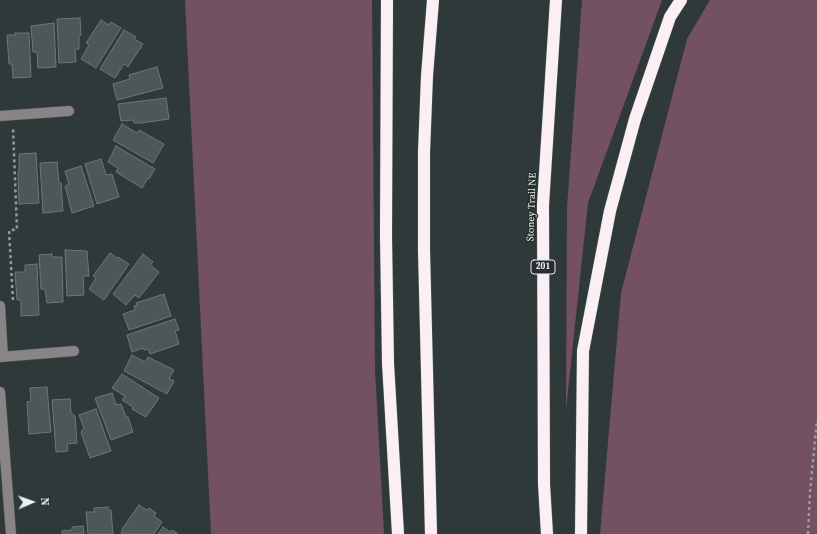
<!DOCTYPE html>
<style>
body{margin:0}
#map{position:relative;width:817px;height:534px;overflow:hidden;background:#303939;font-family:"Source Serif 4",serif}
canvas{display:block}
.north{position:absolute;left:12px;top:482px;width:40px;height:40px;-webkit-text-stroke:3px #262f2f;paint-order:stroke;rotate:88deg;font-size:11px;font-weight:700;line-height:16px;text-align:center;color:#ebf1f1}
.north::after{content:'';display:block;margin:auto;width:14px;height:18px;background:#ebf1f1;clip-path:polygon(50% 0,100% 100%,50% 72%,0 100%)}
</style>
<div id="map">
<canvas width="817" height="534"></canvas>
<div class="north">N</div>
</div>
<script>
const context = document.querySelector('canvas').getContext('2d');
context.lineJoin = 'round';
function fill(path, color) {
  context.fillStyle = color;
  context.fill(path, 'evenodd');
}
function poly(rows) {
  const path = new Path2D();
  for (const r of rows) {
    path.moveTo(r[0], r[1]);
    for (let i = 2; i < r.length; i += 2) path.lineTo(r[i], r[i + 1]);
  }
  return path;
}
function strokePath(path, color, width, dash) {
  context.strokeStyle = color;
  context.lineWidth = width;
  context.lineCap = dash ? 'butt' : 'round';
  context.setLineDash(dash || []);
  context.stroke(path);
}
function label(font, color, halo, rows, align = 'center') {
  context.font = font + ' "Source Serif 4",serif';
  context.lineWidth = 3;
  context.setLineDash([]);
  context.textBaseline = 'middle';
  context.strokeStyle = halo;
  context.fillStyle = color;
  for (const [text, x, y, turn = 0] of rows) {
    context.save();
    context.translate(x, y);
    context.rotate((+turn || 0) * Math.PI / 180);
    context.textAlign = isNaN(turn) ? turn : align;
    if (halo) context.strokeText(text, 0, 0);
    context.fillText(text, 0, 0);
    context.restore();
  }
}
fill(poly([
 [185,0,372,0,375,370,384,534,211,534],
 [582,0,662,0,588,203,566,410,567,208],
 [710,0,817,0,817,534,600,534,621,293,687,39]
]), '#735160');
const building = poly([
 [80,18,81,35,79,36,79,49,75,49,76,62,59,63,57,19,80,18],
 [101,20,109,25,111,22,121,28,96,68,81,59,89,45,86,43,101,20],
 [54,23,56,67,38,68,37,52,33,52,31,26,54,23],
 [124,30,136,37,134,39,143,44,128,67,124,64,115,78,100,69,124,30],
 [15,33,29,33,31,77,13,78,12,64,9,64,7,35,16,35,15,33],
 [157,67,163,88,117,100,113,84,130,79,129,75,157,67],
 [166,98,169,119,141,123,134,123,133,120,121,121,118,104,166,98],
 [122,124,137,133,139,130,164,144,153,163,113,140,122,124],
 [116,146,155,169,149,179,148,178,142,188,119,174,119,173,116,172,118,168,108,162,116,146],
 [36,153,39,203,19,204,18,172,19,172,19,154,36,153],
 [101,159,106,175,112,174,119,197,97,204,85,164,101,159],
 [57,162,59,183,61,183,63,211,43,213,40,163,57,162],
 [81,166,94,206,72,213,65,186,69,184,65,171,81,166],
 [65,250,87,251,89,276,83,276,84,295,67,296,65,250],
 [110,253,117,258,118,257,129,264,104,300,89,289,96,278,93,276,110,253],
 [52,254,52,257,62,257,63,302,47,303,45,289,41,289,39,255,52,254],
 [143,254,153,262,150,265,159,272,139,298,135,295,126,305,113,294,143,254],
 [37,264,39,315,21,316,21,300,17,300,15,272,25,272,25,265,37,264],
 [164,294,171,316,129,330,123,314,135,310,134,306,137,305,136,303,164,294],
 [175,319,179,330,175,331,179,344,150,354,148,349,144,350,143,348,132,352,127,335,175,319],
 [132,355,145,362,148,357,174,370,169,379,174,381,167,394,124,371,132,355],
 [122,374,159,398,146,417,132,409,133,407,122,400,125,396,112,388,122,374],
 [47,387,51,432,29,434,27,402,31,401,30,388,47,387],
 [112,393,116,405,121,404,126,417,128,417,133,432,111,440,95,398,112,393],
 [70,399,71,413,75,416,77,443,67,444,68,451,56,452,52,400,70,399],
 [96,409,111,451,90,458,81,432,84,428,79,415,96,409],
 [139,505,147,510,149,508,156,513,154,516,162,522,154,534,123,534,121,533,123,530,122,529,139,505],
 [108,507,108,510,111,510,113,534,88,534,86,512,94,512,94,508,108,507],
 [83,526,84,534,62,534,62,531,72,530,72,527,83,526],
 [163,527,170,532,172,530,178,534,158,534,163,527]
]);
fill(building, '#4e5757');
strokePath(building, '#6d7776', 1);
const minor = poly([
 [0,116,69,111],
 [0,306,3,357],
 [0,357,74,351],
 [0,392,11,534]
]);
const highway = poly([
 [387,0,386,236,388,363,398,534],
 [431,534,424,250,424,152,427,76,433,0],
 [547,534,544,484,543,205,556,0],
 [581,534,583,351,610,211,635,119,670,17,681,0]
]);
strokePath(minor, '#4e5656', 11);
strokePath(highway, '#4e5656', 13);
strokePath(poly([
 [13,300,9,231,17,229,13,128],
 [808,534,810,492,817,420]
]), '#959c9c', 2.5, [3, 3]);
strokePath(minor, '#898586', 10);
strokePath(highway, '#faf0f4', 12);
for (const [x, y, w] of [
 [543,267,24]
]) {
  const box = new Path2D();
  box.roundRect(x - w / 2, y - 7, w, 14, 3);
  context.fillStyle = '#262f2f';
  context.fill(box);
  strokePath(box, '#ebf1f1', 1);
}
label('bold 9px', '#ebf1f1', null, [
 ["201",543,267]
]);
label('10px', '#ebf1f1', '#262f2f', [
 ["Stoney Trail NE",532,207,-88]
]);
</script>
